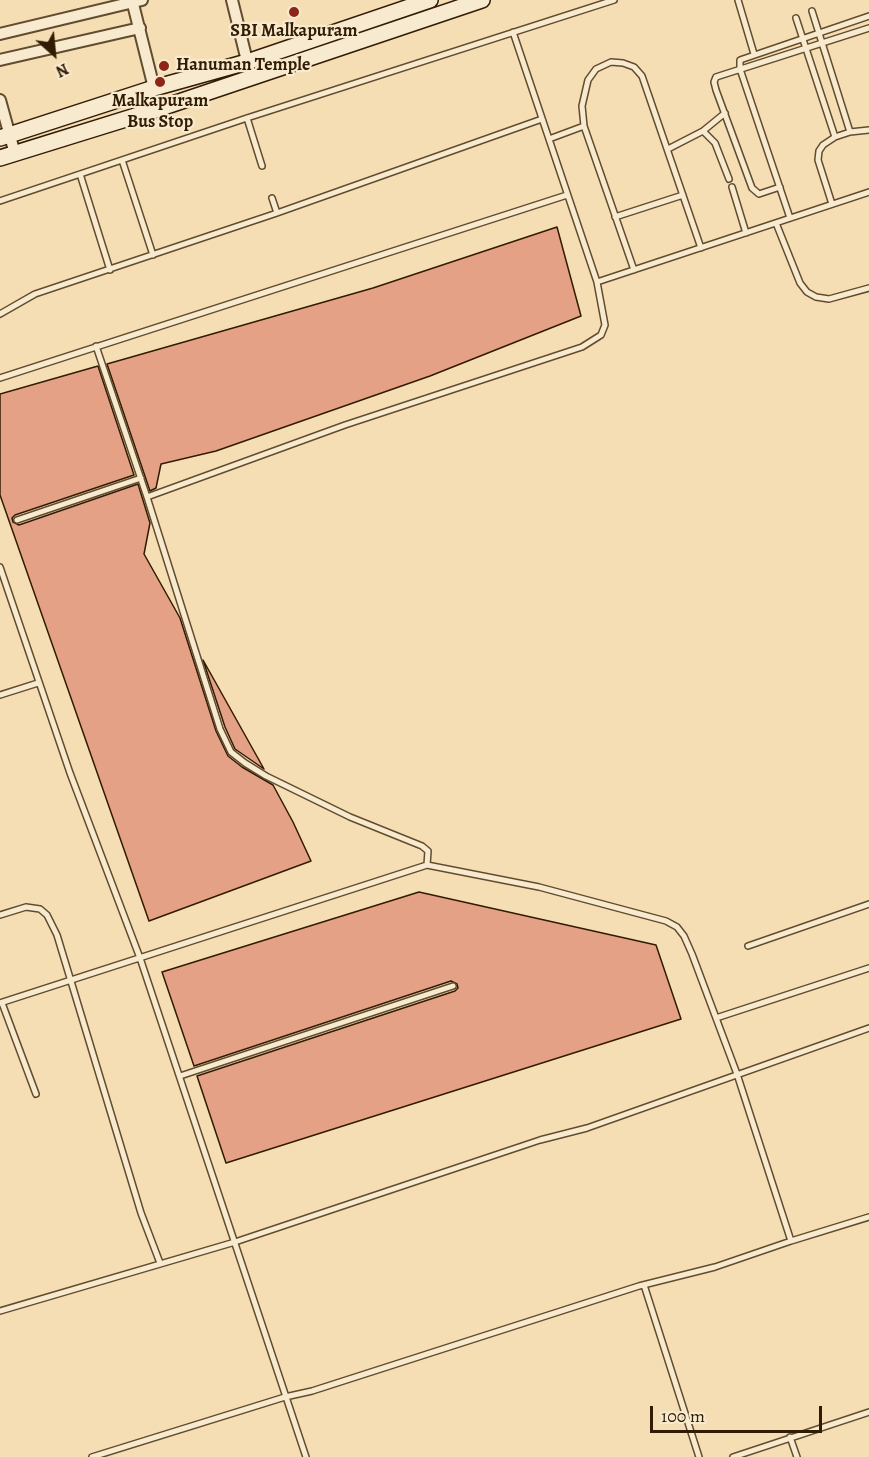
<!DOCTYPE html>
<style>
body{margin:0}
#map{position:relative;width:869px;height:1457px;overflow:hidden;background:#f5deb4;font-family:Alegreya,serif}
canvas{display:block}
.north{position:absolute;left:24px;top:24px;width:60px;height:60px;-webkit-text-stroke:4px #f8eace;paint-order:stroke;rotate:153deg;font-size:16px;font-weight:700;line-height:24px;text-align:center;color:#311b03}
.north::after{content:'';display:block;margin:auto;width:21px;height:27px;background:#311b03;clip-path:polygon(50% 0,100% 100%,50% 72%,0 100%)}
.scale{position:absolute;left:650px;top:1406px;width:172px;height:27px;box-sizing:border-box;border:3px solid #311b03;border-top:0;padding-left:8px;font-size:18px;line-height:21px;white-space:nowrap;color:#311b03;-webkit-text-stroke:4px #f8eace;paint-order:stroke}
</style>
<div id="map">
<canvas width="869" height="1457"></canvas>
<div class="north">N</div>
<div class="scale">100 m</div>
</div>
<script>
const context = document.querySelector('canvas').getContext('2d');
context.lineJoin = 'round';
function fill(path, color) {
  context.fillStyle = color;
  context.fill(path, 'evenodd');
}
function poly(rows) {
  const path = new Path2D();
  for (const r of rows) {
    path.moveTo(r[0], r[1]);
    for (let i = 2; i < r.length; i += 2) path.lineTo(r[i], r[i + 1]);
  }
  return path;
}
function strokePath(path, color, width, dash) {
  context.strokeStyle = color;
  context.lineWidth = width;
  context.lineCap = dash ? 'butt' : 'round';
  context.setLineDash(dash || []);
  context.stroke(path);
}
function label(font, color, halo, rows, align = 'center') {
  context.font = font + ' Alegreya,serif';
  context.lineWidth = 4.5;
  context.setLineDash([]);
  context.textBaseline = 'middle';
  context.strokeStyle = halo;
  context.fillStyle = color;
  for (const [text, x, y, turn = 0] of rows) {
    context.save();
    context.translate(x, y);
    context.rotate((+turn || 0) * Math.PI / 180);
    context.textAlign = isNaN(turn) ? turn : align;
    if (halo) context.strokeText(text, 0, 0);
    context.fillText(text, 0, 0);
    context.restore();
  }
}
const building = poly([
 [557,227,581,316,430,376,216,451,161,464,156,488,150,491,107,364,373,288,557,227],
 [98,366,134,475,15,515,12,518,13,522,19,525,138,484,150,523,144,554,180,618,216,731,228,756,242,767,273,785,293,822,311,861,149,921,0,495,0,394,98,366],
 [203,660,264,769,235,749,225,727,203,660],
 [419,892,656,945,681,1019,226,1163,197,1076,455,991,458,988,457,984,451,981,194,1066,162,972,419,892]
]);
fill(building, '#e5a186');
strokePath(building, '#311b03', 1.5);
const lane = poly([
 [738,0,754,54],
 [812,11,850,132],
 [796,18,835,137],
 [247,118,262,166],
 [703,131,715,143,729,179],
 [549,139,584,126],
 [668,149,703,131,725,113],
 [122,160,153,255],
 [80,174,110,270],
 [732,187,746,233],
 [780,187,759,194,752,188,716,90,714,82,716,77,869,28],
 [272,198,277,213],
 [0,201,247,118,614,0],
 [832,204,818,160,819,151,823,145,835,137,850,132,869,130],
 [615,217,683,195],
 [790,218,740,69,740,60,869,16],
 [776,223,800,283,807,292,816,297,829,299,869,288],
 [634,270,584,126,582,106,588,80,596,69,611,62,623,63,634,67,642,76,701,248],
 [597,282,869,192],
 [0,314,35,294,277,213,542,119],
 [96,346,147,497,220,729,231,752,245,763,266,776,350,817,422,846,428,851,427,865],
 [0,378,567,195],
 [147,497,345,425,582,347,601,335,605,325,597,282,513,32],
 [17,520,141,478],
 [0,567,70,773,140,958,306,1457],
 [0,695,38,683],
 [0,915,26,907,40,909,47,915,57,935,141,1213,160,1263],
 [748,946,869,904],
 [0,1003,427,865,539,887,666,921,677,927,684,936,692,954,737,1074,791,1241],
 [2,1003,36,1094],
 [716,1018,869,968],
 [180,1076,453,986],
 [644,1285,699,1457],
 [0,1311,235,1242,540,1140,587,1128,869,1028],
 [790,1437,797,1457],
 [92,1457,285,1397,312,1391,639,1286,715,1267,791,1241,869,1217],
 [733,1457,869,1412]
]);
const street = poly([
 [132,0,154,88],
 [232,0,249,69],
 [0,34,142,0],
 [0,60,140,28],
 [0,100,15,154]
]);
const secondary = poly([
 [0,138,154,88,247,62,430,0],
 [0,158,158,109,482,0]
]);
strokePath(lane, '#624c2f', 8);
strokePath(street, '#624c2f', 14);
strokePath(secondary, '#311b03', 18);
strokePath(lane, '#f8eace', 5);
strokePath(street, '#f8eace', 10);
strokePath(secondary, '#f8eace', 15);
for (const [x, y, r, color] of [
 [294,12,6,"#8f2418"],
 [164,66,6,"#8f2418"],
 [160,82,6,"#8f2418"]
]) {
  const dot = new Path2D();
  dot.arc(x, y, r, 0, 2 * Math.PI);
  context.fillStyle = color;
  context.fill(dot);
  strokePath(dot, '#f8eace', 2);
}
label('bold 18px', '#311b03', '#f8eace', [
 ["SBI Malkapuram",294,32],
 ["Hanuman Temple",176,66,"left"],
 ["Malkapuram",160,102],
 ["Bus Stop",160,123]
]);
</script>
